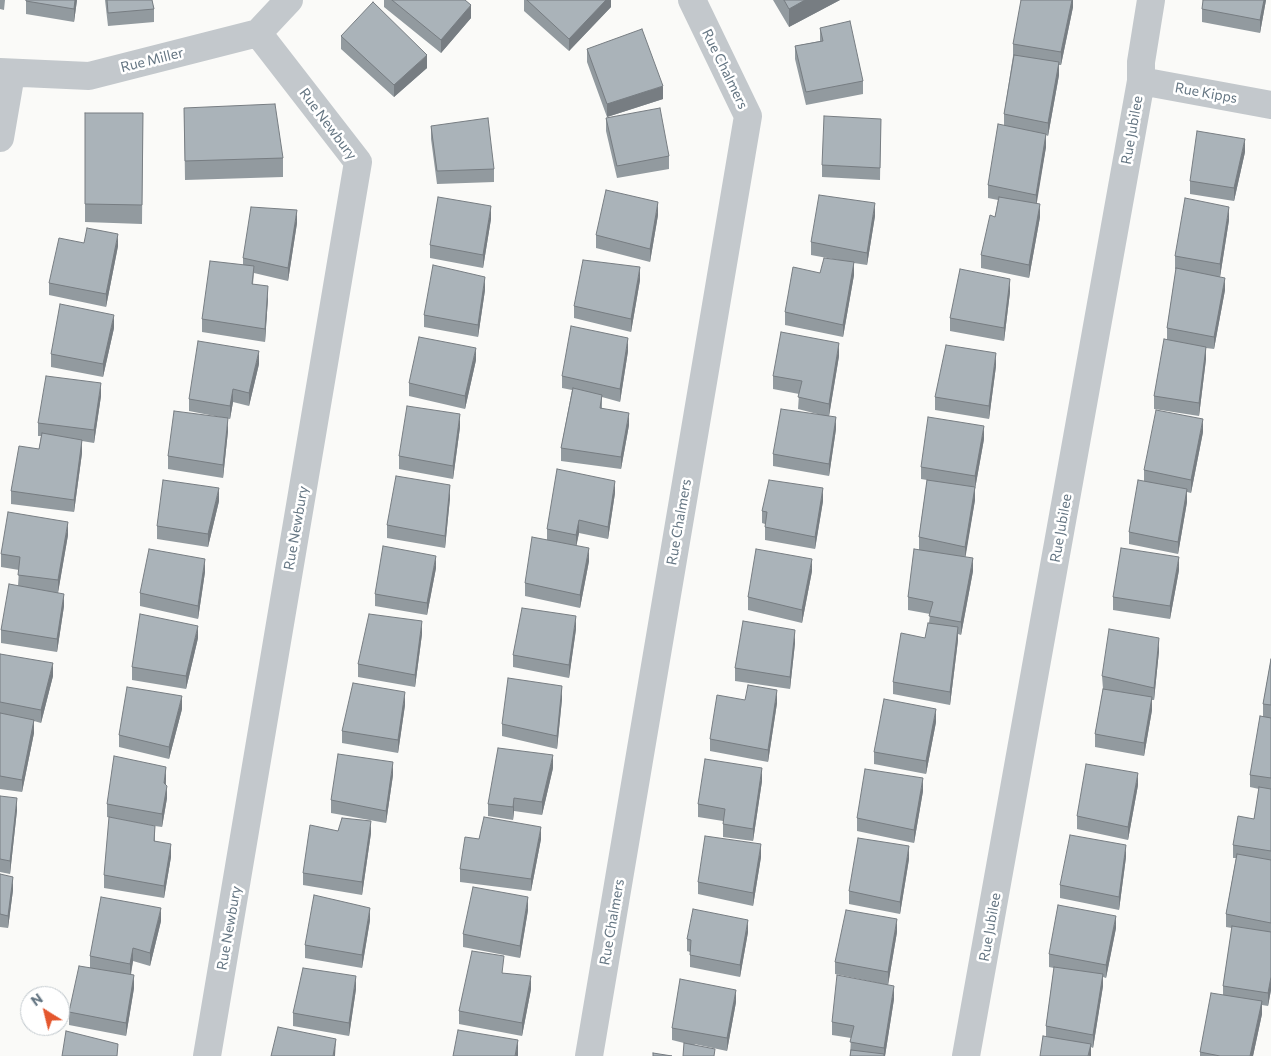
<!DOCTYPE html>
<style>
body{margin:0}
#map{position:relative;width:1271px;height:1056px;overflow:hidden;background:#fafaf8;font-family:Commissioner,sans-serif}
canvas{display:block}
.north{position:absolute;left:20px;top:986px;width:50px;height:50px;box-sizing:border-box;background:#fff;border:1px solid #c1c8cd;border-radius:50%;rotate:324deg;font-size:14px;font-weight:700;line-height:20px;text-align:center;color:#657683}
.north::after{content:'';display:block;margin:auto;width:18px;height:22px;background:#e4572e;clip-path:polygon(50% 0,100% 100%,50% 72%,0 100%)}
</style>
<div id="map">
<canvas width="1271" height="1056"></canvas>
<div class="north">N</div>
</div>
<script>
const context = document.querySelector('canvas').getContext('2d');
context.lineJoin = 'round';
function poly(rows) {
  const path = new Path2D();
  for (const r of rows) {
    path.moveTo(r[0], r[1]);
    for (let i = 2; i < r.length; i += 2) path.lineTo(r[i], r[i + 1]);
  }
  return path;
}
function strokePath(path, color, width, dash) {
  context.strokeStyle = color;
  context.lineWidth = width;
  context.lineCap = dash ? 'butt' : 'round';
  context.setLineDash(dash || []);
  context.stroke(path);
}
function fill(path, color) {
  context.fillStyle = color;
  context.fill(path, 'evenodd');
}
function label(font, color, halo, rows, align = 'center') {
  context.font = font + ' Commissioner,sans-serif';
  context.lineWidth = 5;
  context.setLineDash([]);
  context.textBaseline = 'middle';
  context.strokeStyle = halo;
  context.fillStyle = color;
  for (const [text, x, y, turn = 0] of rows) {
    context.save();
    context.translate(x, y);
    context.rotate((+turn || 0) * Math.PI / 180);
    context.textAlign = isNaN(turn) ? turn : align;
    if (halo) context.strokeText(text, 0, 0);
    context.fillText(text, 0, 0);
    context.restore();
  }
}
strokePath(poly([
 [0,72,89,76,258,33,289,0],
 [1141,81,1271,105],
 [0,138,11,74],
 [207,1056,358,162,258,33],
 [589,1056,748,116,692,0],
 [966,1056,1141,81,1141,62,1151,0]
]), '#c3c8cc', 28);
fill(poly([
 [0,0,5,0,4,10,0,9],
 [26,0,77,0,74,22,26,14],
 [105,0,152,0,154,9,154,22,108,26],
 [384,0,465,0,471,18,441,53,384,7],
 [524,0,611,0,611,7,569,51,524,11],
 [773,0,840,0,789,27],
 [1073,0,1073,7,1061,65,1059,65,1059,75,1048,136,1046,135,1046,147,1036,203,1040,217,1029,278,981,268,981,255,995,217,998,200,988,198,988,185,1004,126,1004,114,1013,56,1013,44],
 [1266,0,1260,33,1202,22,1202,9],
 [820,28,863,81,863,94,806,105,795,59,795,46,820,41],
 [341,36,427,68,394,97,341,49],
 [587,49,663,99,607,117,587,62],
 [184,108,283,158,283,177,185,180],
 [85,113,143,113,142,224,85,222],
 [606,118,669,156,669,169,617,178,606,131],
 [881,119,880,180,822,177,822,165],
 [431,126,494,169,494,182,437,184,431,139],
 [1245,152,1234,201,1190,194,1190,181],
 [658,215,650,262,596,248,596,235],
 [875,216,867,265,854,263,854,275,843,337,785,325,785,312,820,273,838,260,811,255,811,242],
 [491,219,483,268,430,258,430,245],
 [1229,220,1220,277,1225,290,1214,349,1206,348,1206,359,1199,416,1154,409,1154,396,1167,339,1167,328,1176,269,1175,269,1175,256],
 [297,223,288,281,254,273,253,284,268,298,265,342,202,332,202,319,243,265,243,258],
 [84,243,118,246,106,307,49,295,49,283],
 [640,280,631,332,574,318,574,306],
 [485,290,478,337,424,327,424,315],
 [1010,292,1004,341,950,331,950,318],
 [114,328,103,377,51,367,51,354],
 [628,351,620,402,602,397,602,408,629,425,621,469,561,461,561,448,572,390,562,388,562,376],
 [839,356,829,416,836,429,829,476,773,466,773,454,821,415,798,409,799,394,773,389,773,376],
 [476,360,465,409,409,396,409,383],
 [259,364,249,406,233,402,230,419,189,411,189,399],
 [996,366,989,419,935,410,935,397],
 [101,396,94,443,82,441,82,453,74,512,11,504,11,491,39,449,41,436,38,436,38,423],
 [460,427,453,479,399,469,399,456],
 [228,431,223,478,168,469,168,456],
 [1203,432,1191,493,1187,492,1187,502,1178,554,1129,544,1129,532,1144,481,1144,470],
 [984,439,975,489,975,500,965,557,973,571,961,635,958,634,958,640,950,705,893,694,893,682,925,638,929,623,930,614,908,610,908,597,919,549,919,537,927,480,921,479,921,467],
 [615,493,608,539,579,533,576,546,589,561,580,608,525,596,525,583,547,540,547,529],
 [450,498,445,548,387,538,387,525],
 [219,501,208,547,157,539,157,526],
 [823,501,815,549,765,540,765,524,762,523,762,511],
 [68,535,58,592,64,606,57,652,1,643,1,630,18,586,19,570,1,567,1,554],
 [436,568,427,615,375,606,375,594],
 [1179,570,1170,619,1113,610,1113,597],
 [812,571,802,623,748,610,748,597],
 [205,572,198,619,140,606,140,593],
 [576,629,569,678,513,667,513,655],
 [422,634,415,687,358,677,358,664],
 [198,638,186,689,132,680,132,667],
 [795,643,790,689,735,681,735,668],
 [1159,651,1154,700,1152,700,1152,710,1144,756,1095,747,1095,734,1103,689,1102,676],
 [0,654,53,676,41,723,34,721,34,733,22,792,0,789],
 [1271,659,1271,990,1268,1006,1262,1005,1262,1014,1253,1056,1200,1056,1200,1052,1223,995,1223,986,1232,928,1226,927,1226,914,1236,858,1233,858,1233,845,1254,819,1259,789,1250,787,1250,775,1263,716,1263,704],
 [562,699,557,749,502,736,502,724],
 [745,700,777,703,768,762,710,751,710,739],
 [405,705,398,753,342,743,342,731],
 [182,709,169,759,119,747,119,735],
 [936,722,926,774,874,764,874,752],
 [553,768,542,815,514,811,513,820,488,816,488,804],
 [393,775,386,823,331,813,331,800],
 [166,780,166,784,167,798,162,827,155,826,155,841,171,857,164,898,104,888,104,875,155,826,107,817,107,804],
 [762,781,753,841,723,837,723,821,698,817,698,804],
 [1138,785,1128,840,1077,829,1077,816],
 [923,791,914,843,857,831,857,818],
 [0,796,17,810,10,874,0,872],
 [338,831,371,833,362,895,303,885,303,873],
 [479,839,541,839,531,891,460,882,460,869],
 [761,857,753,906,698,894,698,882],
 [1126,857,1119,910,1060,898,1060,885],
 [909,859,900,914,849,904,849,891],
 [0,874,13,890,8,928,0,927],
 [528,910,520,958,463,947,463,934],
 [370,920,362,968,305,958,305,945],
 [161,921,150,966,133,961,131,975,134,988,126,1036,69,1025,69,1012,90,968,90,956],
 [1116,928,1106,978,1103,977,1103,986,1093,1048,1091,1047,1091,1056,1046,1036,1046,1026,1054,968,1049,967,1049,954],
 [748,932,740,977,690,967,690,952,687,951,687,939],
 [897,932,888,985,835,974,835,962],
 [503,973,531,989,522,1036,459,1024,459,1011],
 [356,989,349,1036,293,1026,293,1013],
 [894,999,885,1056,850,1056,851,1038,832,1035,832,1022],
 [736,1002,727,1051,694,1044,715,1056,684,1043,672,1040,672,1028]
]), '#929a9f');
fill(poly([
 [75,0,77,0,74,22,74,9],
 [606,0,611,0,611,7,569,51,569,39],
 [805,0,840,0,789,27,789,9],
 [1072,0,1073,0,1073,7,1061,65,1061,52],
 [1264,0,1266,0,1260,33,1260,20],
 [471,5,471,18,441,53,441,40],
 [427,55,427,68,394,97,394,85],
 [1059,62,1059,75,1048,136,1048,123],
 [663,86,663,99,607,117,607,104],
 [1046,134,1046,147,1036,208,1036,195],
 [1245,139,1245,152,1234,201,1234,188],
 [658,202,658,215,650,262,650,249],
 [875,203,875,216,867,265,867,253],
 [1040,204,1040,217,1029,278,1029,265],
 [491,206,491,219,483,268,483,255],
 [1229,207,1229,220,1220,277,1220,264],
 [297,210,297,223,288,281,288,268],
 [118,234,118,246,106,307,106,294],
 [854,262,854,275,843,337,843,325],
 [640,267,640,280,631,332,631,319],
 [485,277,485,290,478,337,478,325],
 [1225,278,1225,290,1214,349,1214,337],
 [1010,279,1010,292,1004,341,1004,328],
 [268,286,268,298,265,342,265,329],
 [114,315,114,328,103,377,103,364],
 [628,338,628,351,620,402,620,389],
 [839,343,839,356,829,416,829,404],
 [1206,347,1206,359,1199,416,1199,403],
 [476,348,476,360,465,409,465,396],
 [259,351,259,364,249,406,249,393],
 [996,353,996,366,989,419,989,406],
 [101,383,101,396,94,443,94,430],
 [233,389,233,402,230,419,230,406],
 [629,413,629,425,621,469,621,457],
 [460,414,460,427,453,479,453,466],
 [836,417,836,429,829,476,829,464],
 [228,418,228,431,223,478,223,465],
 [1203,419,1203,432,1191,493,1191,480],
 [984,426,984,439,975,489,975,476],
 [82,440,82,453,74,512,74,500],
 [615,481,615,493,608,539,608,527],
 [450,485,450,498,445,548,445,536],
 [975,487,975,500,965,560,965,547],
 [219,488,219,501,208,547,208,534],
 [823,488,823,501,815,549,815,537],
 [1187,489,1187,502,1178,554,1178,542],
 [579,520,579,533,576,548,576,535],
 [68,522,68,535,58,593,58,580],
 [589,548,589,561,580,608,580,595],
 [436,556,436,568,427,615,427,603],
 [1179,557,1179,570,1170,619,1170,606],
 [973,558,973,571,961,635,961,622],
 [205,559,205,572,198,619,198,606],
 [812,559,812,571,802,623,802,610],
 [64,594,64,606,57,652,57,639],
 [576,616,576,629,569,678,569,665],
 [422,621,422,634,415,687,415,675],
 [198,626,198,638,186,689,186,676],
 [958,627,958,640,950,705,950,692],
 [795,630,795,643,790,689,790,677],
 [1159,638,1159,651,1154,700,1154,688],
 [53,663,53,676,41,723,41,710],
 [562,686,562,699,557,749,557,736],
 [777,690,777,703,768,762,768,750],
 [405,692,405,705,398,753,398,740],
 [182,696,182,709,169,759,169,747],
 [1152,697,1152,710,1144,756,1144,743],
 [936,709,936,722,926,774,926,761],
 [34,720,34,733,22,792,22,780],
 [553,755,553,768,542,815,542,802],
 [393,762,393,775,386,823,386,811],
 [166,767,166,780,164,796,164,783],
 [762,768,762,781,753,841,753,829],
 [1138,773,1138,785,1128,840,1128,827],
 [923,778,923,791,914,843,914,830],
 [167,786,167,798,162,827,162,814],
 [17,798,17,810,10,874,10,861],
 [514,798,514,811,513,820,513,807],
 [371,821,371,833,362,895,362,882],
 [541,827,541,839,531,891,531,879],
 [171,844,171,857,164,898,164,886],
 [761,844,761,857,753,906,753,893],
 [1126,845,1126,857,1119,910,1119,897],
 [909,846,909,859,900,914,900,902],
 [13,877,13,890,8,928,8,916],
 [528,897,528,910,520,958,520,946],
 [161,908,161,921,150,966,150,953],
 [370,908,370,920,362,968,362,955],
 [1116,916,1116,928,1106,978,1106,965],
 [897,919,897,932,888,985,888,972],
 [748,920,748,932,740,977,740,965],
 [133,948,133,961,130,977,130,964],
 [1103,974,1103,986,1093,1048,1093,1035],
 [134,975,134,988,126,1036,126,1023],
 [356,976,356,989,349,1036,349,1023],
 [531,976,531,989,522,1036,522,1023],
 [1271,977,1271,990,1268,1006,1268,993],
 [894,986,894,999,885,1056,884,1056,884,1048],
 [736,990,736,1002,727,1051,727,1038],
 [1262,1001,1262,1014,1253,1056,1250,1056],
 [336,1039,335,1056,333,1056],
 [518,1040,518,1056,515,1056],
 [1091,1044,1091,1056,1088,1056]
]), '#777d82');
const building = poly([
 [26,0,75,0,74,9,26,1,26,0],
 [107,0,152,0,154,9,108,13,107,0],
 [392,0,465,0,471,5,441,40,392,0],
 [527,0,606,0,569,39,527,0],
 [784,0,805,0,789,9,784,0],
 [1021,0,1072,0,1061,52,1013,44,1021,0],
 [1203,0,1264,0,1260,20,1202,9,1203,0],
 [373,2,427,55,394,85,341,36,373,2],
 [850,21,863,81,806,92,795,46,823,41,820,28,850,21],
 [642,29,663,86,607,104,587,49,642,29],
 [1014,55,1059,62,1048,123,1004,114,1014,55],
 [275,104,283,158,185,161,184,108,275,104],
 [660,108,669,156,617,166,606,118,660,108],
 [85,113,143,113,142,205,85,204,85,113],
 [824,116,881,119,880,168,822,165,824,116],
 [488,118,494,169,437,171,431,126,488,118],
 [998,124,1046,134,1036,195,988,185,998,124],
 [1197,131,1245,139,1234,188,1190,181,1197,131],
 [606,190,658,202,650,249,596,235,606,190],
 [819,195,875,203,867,253,811,242,819,195],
 [438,197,491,206,483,255,430,245,438,197],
 [999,197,1040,204,1029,265,981,255,990,215,995,217,999,197],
 [1185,198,1229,207,1220,264,1175,256,1185,198],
 [251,207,297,210,288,268,243,258,251,207],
 [87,228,118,234,106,294,49,283,59,238,84,243,87,228],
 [824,258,854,262,843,325,785,312,793,267,820,273,824,258],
 [583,260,640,267,631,319,574,306,583,260],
 [210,261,254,266,252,284,268,286,265,329,202,319,210,261],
 [433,265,485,277,478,325,424,315,433,265],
 [1176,268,1225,278,1214,337,1167,328,1176,268],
 [960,269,1010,279,1004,328,950,318,960,269],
 [60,304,114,315,103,364,51,354,60,304],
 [571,326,628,338,620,389,562,376,571,326],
 [781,332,839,343,829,404,798,397,802,381,773,376,781,332],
 [419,337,476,348,465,396,409,383,419,337],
 [1164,339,1206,347,1199,403,1154,396,1164,339],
 [198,341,259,351,249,393,233,389,230,406,189,399,198,341],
 [946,345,996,353,989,406,935,397,946,345],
 [46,376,101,383,94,430,38,423,46,376],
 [573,388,602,395,600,408,629,413,621,457,561,448,573,388],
 [407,406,460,414,453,466,399,456,407,406],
 [781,409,836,417,829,464,773,454,781,409],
 [1156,410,1203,419,1191,480,1144,470,1156,410],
 [174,411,228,418,223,465,168,456,174,411],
 [928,417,984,426,975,476,921,467,928,417],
 [42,433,82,440,74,500,11,491,19,446,39,449,42,433],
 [557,469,615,481,608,527,579,520,576,535,547,529,557,469],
 [396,476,450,485,445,536,387,525,396,476],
 [163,480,219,488,208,534,157,526,163,480],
 [769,480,823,488,815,537,765,527,767,512,762,511,769,480],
 [927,480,975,487,965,547,919,537,927,480],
 [1138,480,1187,489,1178,542,1129,532,1138,480],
 [8,512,68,522,58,580,18,575,20,557,1,554,8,512],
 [532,537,589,548,580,595,525,583,532,537],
 [383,546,436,556,427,603,375,594,383,546],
 [1121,548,1179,557,1170,606,1113,597,1121,548],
 [149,549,205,559,198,606,140,593,149,549],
 [756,549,812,559,802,610,748,597,756,549],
 [914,549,973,558,961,622,929,616,933,602,908,597,914,549],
 [9,584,64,594,57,639,1,630,9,584],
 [522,608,576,616,569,665,513,655,522,608],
 [140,614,198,626,186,676,132,667,140,614],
 [369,614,422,621,415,675,358,664,369,614],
 [743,621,795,630,790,677,735,668,743,621],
 [928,623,958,627,950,692,893,682,901,633,925,638,928,623],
 [1109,629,1159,638,1154,688,1102,676,1109,629],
 [0,654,53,663,41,710,0,702,0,654],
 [1271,659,1271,705,1263,704,1271,659],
 [508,678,562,686,557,736,502,724,508,678],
 [353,683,405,692,398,740,342,731,353,683],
 [748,685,777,690,768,750,710,739,717,695,745,700,748,685],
 [127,687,182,696,169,747,119,735,127,687],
 [1103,689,1152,697,1144,743,1095,734,1103,689],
 [884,699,936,709,926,761,874,752,884,699],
 [0,713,34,720,22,780,0,776,0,713],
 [1260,716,1271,718,1271,778,1250,775,1260,716],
 [498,748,553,755,542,802,514,798,513,807,488,804,498,748],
 [338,754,393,762,386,811,331,800,338,754],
 [114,756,166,767,164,783,167,786,162,814,107,804,114,756],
 [705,759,762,768,753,829,723,824,725,809,698,804,705,759],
 [1086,764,1138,773,1128,827,1077,816,1086,764],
 [865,769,923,778,914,830,857,818,865,769],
 [1259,787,1271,789,1271,851,1233,845,1238,816,1254,819,1259,787],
 [0,796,17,798,10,861,0,859,0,796],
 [109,817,155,826,154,841,171,844,164,886,104,875,109,817],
 [484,817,541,827,531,879,460,869,465,837,479,839,484,817],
 [342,818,371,821,362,882,303,873,310,825,338,831,342,818],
 [1070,835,1126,845,1119,897,1060,885,1070,835],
 [705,836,761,844,753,893,698,882,705,836],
 [858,838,909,846,900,902,849,891,858,838],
 [1237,854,1271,860,1271,923,1226,914,1237,854],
 [0,874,13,877,8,916,0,914,0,874],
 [473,887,528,897,520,946,463,934,473,887],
 [314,895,370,908,362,955,305,945,314,895],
 [101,897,161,908,150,953,133,948,130,964,90,956,101,897],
 [1058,905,1116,916,1106,965,1049,954,1058,905],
 [693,909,748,920,740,965,690,955,691,940,687,939,693,909],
 [846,910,897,919,888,972,835,962,846,910],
 [1232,926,1271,932,1271,977,1268,993,1223,986,1232,926],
 [472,951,504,956,502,973,531,976,522,1023,459,1011,472,951],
 [79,966,134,975,126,1023,69,1012,79,966],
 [1054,967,1103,974,1093,1035,1046,1026,1054,967],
 [303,968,356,976,349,1023,293,1013,303,968],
 [837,975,894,986,884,1048,850,1042,854,1026,832,1022,837,975],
 [680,979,736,990,727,1038,672,1028,680,979],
 [1211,993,1262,1001,1250,1056,1220,1056,1200,1052,1211,993],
 [278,1027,336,1039,333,1056,271,1056,278,1027],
 [458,1030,518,1040,515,1056,453,1056,458,1030],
 [66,1031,118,1044,117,1056,62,1056,66,1031],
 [1043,1036,1091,1044,1088,1056,1040,1056,1043,1036],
 [684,1043,715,1049,714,1056,683,1056,684,1043],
 [851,1050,884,1054,884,1056,850,1056,851,1050],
 [653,1053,672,1056,653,1056,653,1053]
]);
fill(building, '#aab3b9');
strokePath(building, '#777d82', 1);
label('14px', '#657683', '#fff', [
 ["Rue Miller",152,60,-14],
 ["Rue Chalmers",725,69,64],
 ["Rue Kipps",1206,93,10],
 ["Rue Newbury",328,124,53],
 ["Rue Jubilee",1132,130,-80],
 ["Rue Chalmers",679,522,-80],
 ["Rue Newbury",296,528,-80],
 ["Rue Jubilee",1061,528,-80],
 ["Rue Chalmers",612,922,-80],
 ["Rue Jubilee",990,927,-80],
 ["Rue Newbury",229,928,-80]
]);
</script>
